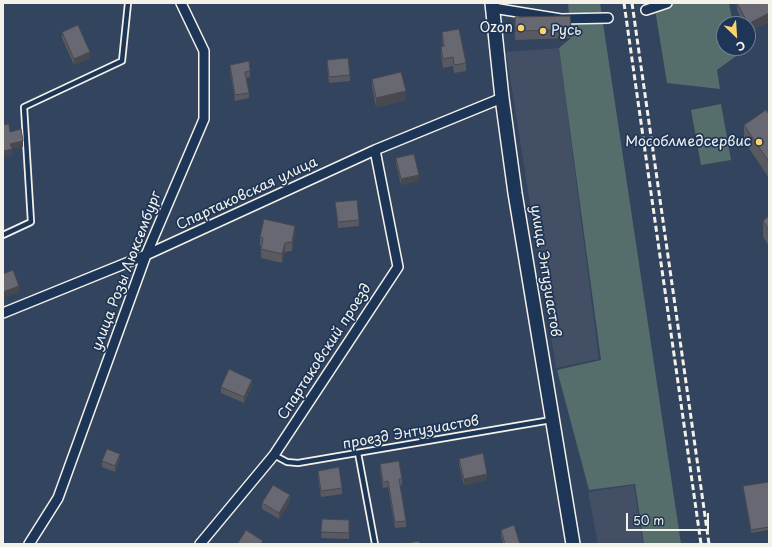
<!DOCTYPE html>
<meta charset="utf-8">
<style>
body{margin:0}
#map{position:relative;width:772px;height:547px;overflow:hidden;background:#33445f;font-family:"Playpen Sans",sans-serif}
canvas{display:block}
.frame{position:absolute;inset:0;border:4px solid #f4f1e8;pointer-events:none}
.north{position:absolute;left:716px;top:16px;width:40px;height:40px;box-sizing:border-box;background:#1d3557;border:1px solid #738091;border-radius:50%;rotate:155deg;font-size:11px;font-weight:700;line-height:16px;text-align:center;color:#f4f1e8}
.north::after{content:'';display:block;margin:auto;width:14px;height:18px;background:#ffd166;clip-path:polygon(50% 0,100% 100%,50% 72%,0 100%)}
.scale{position:absolute;left:626px;top:513px;width:83px;height:18px;box-sizing:border-box;border:2px solid #f4f1e8;border-top:0;padding-left:5px;font-size:12px;line-height:14px;white-space:nowrap;color:#f4f1e8;-webkit-text-stroke:3px #1d3557;paint-order:stroke}
</style>
<div id="map">
<canvas width="772" height="547"></canvas>
<div class="frame"></div>
<div class="north">С</div>
<div class="scale">50 m</div>
</div>
<script>
const context = document.querySelector('canvas').getContext('2d');
context.lineJoin = 'round';
function fill(path, color) {
  context.fillStyle = color;
  context.fill(path, 'evenodd');
}
function poly(rows) {
  const path = new Path2D();
  for (const r of rows) {
    path.moveTo(r[0], r[1]);
    for (let i = 2; i < r.length; i += 2) path.lineTo(r[i], r[i + 1]);
  }
  return path;
}
function strokePath(path, color, width, dash) {
  context.strokeStyle = color;
  context.lineWidth = width;
  context.lineCap = dash ? 'butt' : 'round';
  context.setLineDash(dash || []);
  context.stroke(path);
}
function label(font, color, halo, rows, align = 'center') {
  context.font = font + ' "Playpen Sans",sans-serif';
  context.lineWidth = 3.5;
  context.setLineDash([]);
  context.textBaseline = 'middle';
  context.strokeStyle = halo;
  context.fillStyle = color;
  for (const [text, x, y, turn = 0] of rows) {
    context.save();
    context.translate(x, y);
    context.rotate((+turn || 0) * Math.PI / 180);
    context.textAlign = isNaN(turn) ? turn : align;
    if (halo) context.strokeText(text, 0, 0);
    context.fillText(text, 0, 0);
    context.restore();
  }
}
fill(poly([
 [559,48,599,359,556,368,506,52],
 [634,485,643,544,598,544,588,492]
]), '#434f64');
fill(poly([
 [568,3,600,3,681,544,644,544,635,484,589,490,557,370,601,360,559,48,571,38],
 [654,3,729,3,733,24,724,24,724,48,738,48,739,54,717,70,720,89,667,83],
 [721,104,731,160,701,165,691,110]
]), '#566e6b');
const lane = poly([
 [3,235,31,222,24,107,122,61,128,3],
 [358,453,375,544],
 [274,455,287,462,298,463,551,420]
]);
const street = poly([
 [493,8,561,19,608,18],
 [646,10,667,3],
 [3,313,146,255,375,150,502,98],
 [29,544,58,498,146,255,204,119,204,51,181,3],
 [200,544,274,455,398,267,375,150]
]);
const secondary = poly([
 [492,3,502,98,515,193,573,544]
]);
strokePath(lane, '#f4f1e8', 8);
strokePath(street, '#f4f1e8', 12);
strokePath(secondary, '#f4f1e8', 16);
strokePath(lane, '#1d3557', 4.5);
strokePath(street, '#1d3557', 9);
strokePath(secondary, '#1d3557', 13);
strokePath(poly([
 [624,3,701,544],
 [632,3,709,544]
]), '#f4f1e8', 3, [6, 3]);
fill(poly([
 [737,3,769,3,769,22,748,32,748,24,744,24,737,10],
 [570,16,571,38,515,40,515,17],
 [62,32,90,58,74,65,62,38],
 [442,32,466,63,466,71,454,73,453,66,443,68,441,55,441,47,443,46,442,41],
 [327,60,350,75,350,81,329,83,327,66],
 [230,65,250,71,250,77,246,78,249,93,249,98,235,101,230,71],
 [372,79,406,100,376,107,372,87],
 [769,114,769,178,744,141,744,125],
 [396,158,419,180,401,185,396,164],
 [335,202,359,220,359,226,338,228],
 [769,216,769,246,763,237,763,221],
 [295,235,292,251,285,252,282,263,261,258,261,246,260,246,260,237],
 [252,386,244,403,221,393,221,387],
 [120,459,115,472,102,467,102,461],
 [459,459,487,480,464,485,459,465],
 [380,464,402,479,402,485,400,485,406,521,406,527,395,528,388,487,383,488,380,470],
 [318,471,342,488,342,494,321,497,318,477],
 [769,482,769,530,751,533,743,486],
 [290,501,279,519,262,509,262,503],
 [322,519,349,520,349,539,321,538],
 [501,530,520,544,503,544,501,536]
]), '#595961');
fill(poly([
 [769,13,769,22,748,32,748,24],
 [90,52,90,58,74,65,74,59],
 [406,91,406,100,376,107,376,98],
 [23,141,23,147,12,149,12,155,3,157,3,151,10,144],
 [419,175,419,180,401,185,401,179],
 [295,226,295,235,292,251,292,242],
 [285,243,285,252,282,263,282,254],
 [19,286,19,292,3,298,3,292],
 [252,380,252,386,244,403,244,397],
 [120,454,120,459,115,472,115,466],
 [487,474,487,480,464,485,464,479],
 [290,495,290,501,279,519,279,513]
]), '#48494f');
const building = poly([
 [737,3,769,3,769,13,748,24,737,3],
 [570,16,571,30,515,31,515,17,570,16],
 [78,25,90,52,74,59,62,32,78,25],
 [459,29,466,63,454,65,453,57,443,59,441,47,444,46,442,32,459,29],
 [348,58,350,75,329,77,327,60,348,58],
 [249,61,250,71,245,72,249,93,235,95,230,65,249,61],
 [401,72,406,91,376,98,372,79,401,72],
 [766,110,769,114,769,162,744,125,766,110],
 [9,124,10,132,21,129,23,141,10,144,12,149,3,151,3,125,9,124],
 [414,154,419,175,401,179,396,158,414,154],
 [357,200,359,220,338,222,335,202,357,200],
 [769,216,769,230,763,221,769,216],
 [264,219,295,226,292,242,285,243,282,254,261,249,263,238,260,237,264,219],
 [13,270,19,286,3,292,3,274,13,270],
 [229,369,252,380,244,397,221,387,229,369],
 [107,449,120,454,115,466,102,461,107,449],
 [483,453,487,474,464,479,459,459,483,453],
 [399,461,402,479,399,479,406,521,395,522,388,481,383,482,380,464,399,461],
 [339,467,342,488,321,491,318,471,339,467],
 [769,482,769,527,751,530,743,486,769,482],
 [273,485,290,495,279,513,262,503,273,485],
 [322,519,349,520,349,533,321,532,322,519],
 [514,525,520,544,505,544,501,530,514,525],
 [246,530,263,541,260,544,239,544,238,543,246,530],
 [419,541,420,544,401,544,419,541]
]);
fill(building, '#676871');
strokePath(building, '#48494f', 1);
for (const [x, y, r, color] of [
 [521,28,4,"#ffd166"],
 [543,31,4,"#ffd166"],
 [759,142,4,"#ffd166"]
]) {
  const dot = new Path2D();
  dot.arc(x, y, r, 0, 2 * Math.PI);
  context.fillStyle = color;
  context.fill(dot);
  strokePath(dot, '#1d3557', 1.5);
}
label('14px', '#f4f1e8', '#1d3557', [
 ["Ozon",513,28],
 ["Русь",551,31,"left"],
 ["Мособлмедсервис",751,142]
], 'right');
label('14px', '#f4f1e8', '#1d3557', [
 ["Спартаковская улица",247,194,-25],
 ["улица Розы Люксембург",127,271,-69],
 ["улица Энтузиастов",545,271,81],
 ["Спартаковский проезд",325,352,-57],
 ["проезд Энтузиастов",411,433,-10]
]);
</script>
